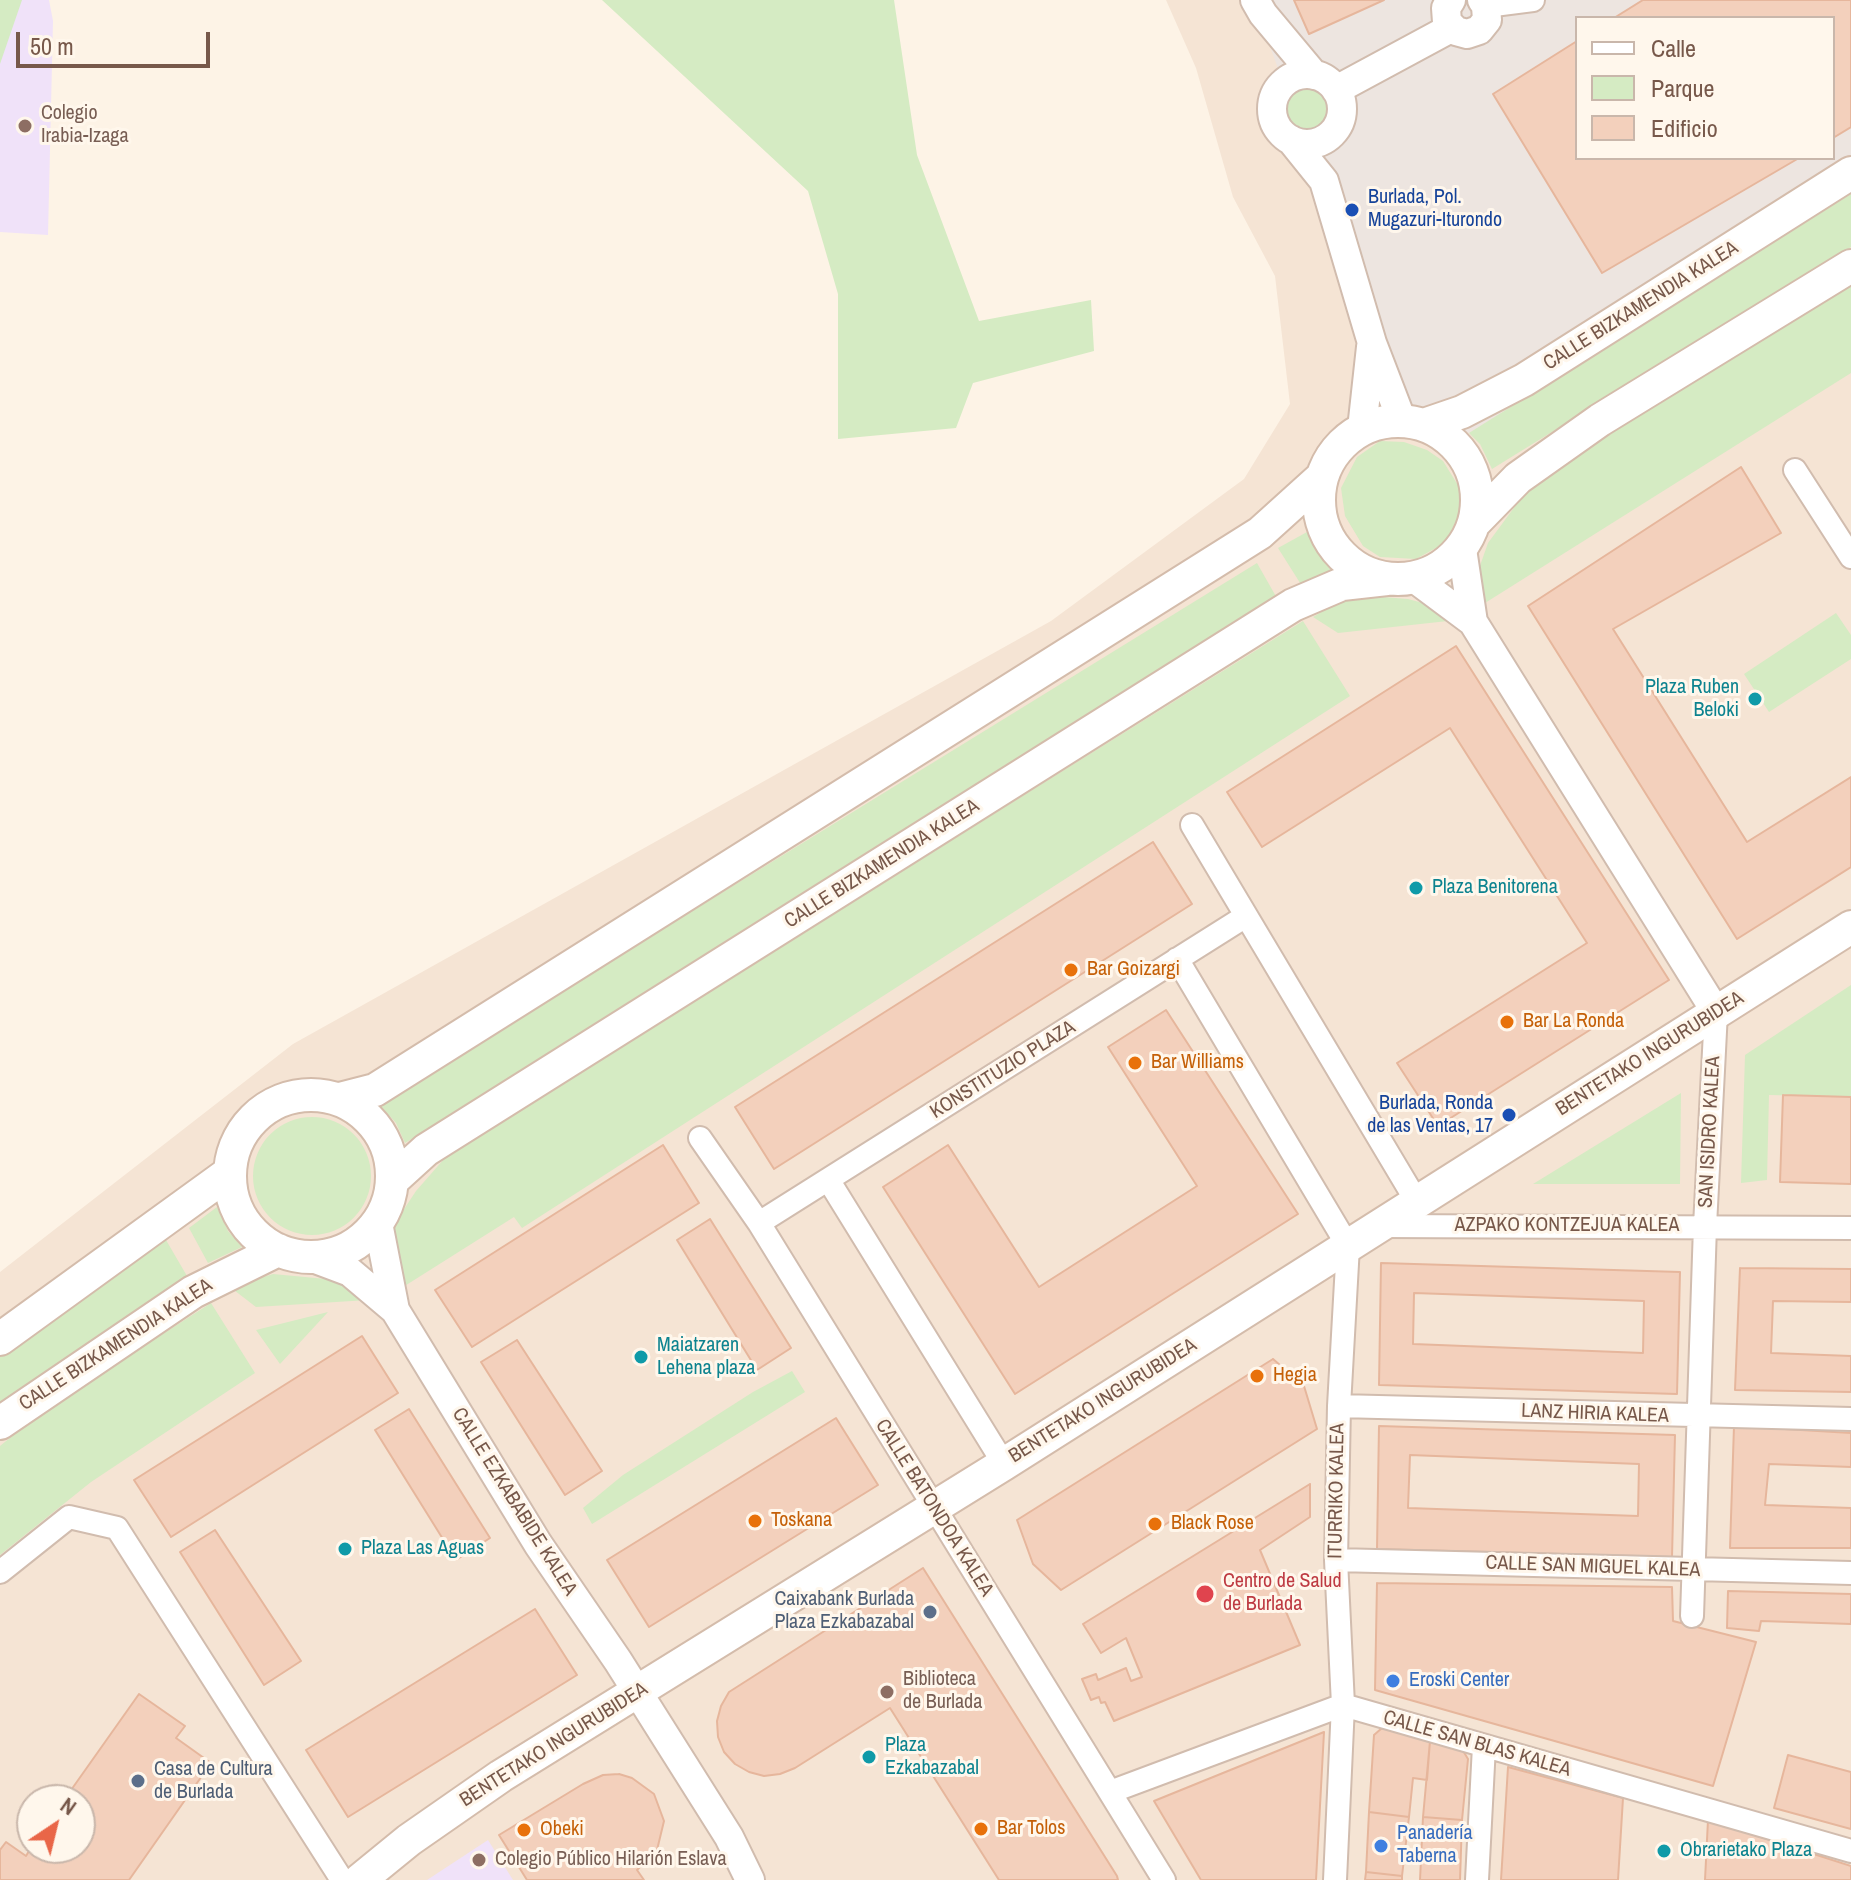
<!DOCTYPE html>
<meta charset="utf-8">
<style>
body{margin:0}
#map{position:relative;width:1851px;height:1880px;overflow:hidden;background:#fdf3e6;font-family:"Archivo Narrow",sans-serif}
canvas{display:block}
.legend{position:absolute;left:1575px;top:16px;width:260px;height:144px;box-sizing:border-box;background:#fff7ec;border:2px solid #c9b7ab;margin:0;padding:10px 14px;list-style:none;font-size:24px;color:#77584a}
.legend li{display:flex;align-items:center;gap:16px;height:40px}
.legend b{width:40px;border:2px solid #c9b7ab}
.north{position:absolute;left:16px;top:1784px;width:80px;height:80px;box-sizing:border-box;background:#fff7ec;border:2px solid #c9b7ab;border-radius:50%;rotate:35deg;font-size:22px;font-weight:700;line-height:32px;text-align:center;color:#77584a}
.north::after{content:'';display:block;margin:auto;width:28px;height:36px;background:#e96648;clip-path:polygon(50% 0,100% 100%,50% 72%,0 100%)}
.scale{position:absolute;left:16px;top:32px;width:194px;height:36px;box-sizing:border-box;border:4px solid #77584a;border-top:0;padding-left:10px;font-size:24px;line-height:28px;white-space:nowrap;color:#77584a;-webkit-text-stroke:6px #fff7ec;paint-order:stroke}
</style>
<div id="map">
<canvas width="1851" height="1880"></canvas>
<ul class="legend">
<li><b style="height:10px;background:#fff"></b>Calle</li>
<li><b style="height:22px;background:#d5ebc3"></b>Parque</li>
<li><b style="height:22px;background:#f3d0bc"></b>Edificio</li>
</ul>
<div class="north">N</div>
<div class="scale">50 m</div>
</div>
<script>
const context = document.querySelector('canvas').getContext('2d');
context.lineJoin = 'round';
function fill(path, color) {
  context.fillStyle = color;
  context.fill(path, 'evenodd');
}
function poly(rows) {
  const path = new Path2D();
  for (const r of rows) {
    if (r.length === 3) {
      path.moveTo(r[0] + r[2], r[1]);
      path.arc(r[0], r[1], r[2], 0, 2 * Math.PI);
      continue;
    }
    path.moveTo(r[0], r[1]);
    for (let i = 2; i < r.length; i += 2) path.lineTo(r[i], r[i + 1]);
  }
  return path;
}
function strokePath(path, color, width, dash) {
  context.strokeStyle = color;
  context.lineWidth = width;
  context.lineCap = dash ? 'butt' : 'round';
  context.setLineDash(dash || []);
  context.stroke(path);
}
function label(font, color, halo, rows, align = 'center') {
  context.font = font + ' "Archivo Narrow",sans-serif';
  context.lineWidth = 6;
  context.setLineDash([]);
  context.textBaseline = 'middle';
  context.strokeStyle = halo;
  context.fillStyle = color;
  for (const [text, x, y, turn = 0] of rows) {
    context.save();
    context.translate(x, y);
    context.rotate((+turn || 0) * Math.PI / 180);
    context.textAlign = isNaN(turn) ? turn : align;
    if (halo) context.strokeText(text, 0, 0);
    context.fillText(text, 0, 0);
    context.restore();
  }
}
fill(poly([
 [1166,0,1851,0,1851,1880,0,1880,0,1272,293,1044,1051,621,1244,479,1290,404,1275,276,1233,197,1196,68],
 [1577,18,1833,18,1833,158,1577,158],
 [32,1800,80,1800,80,1848,32,1848]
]), '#f5e4d4');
fill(poly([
 [1253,0,1851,0,1851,194,1469,433,1400,403],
 [1577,18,1833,18,1833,158,1577,158]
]), '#ede5e0');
fill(poly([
 [0,0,49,0,53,21,48,235,0,232],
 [488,1840,513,1880,427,1880]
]), '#f0e2f9');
fill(poly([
 [0,0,22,0,0,64],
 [602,0,894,0,917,155,979,321,1091,300,1094,351,973,383,956,428,838,439,838,294,808,191],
 [1306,109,31],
 [1851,194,1851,247,1492,469,1480,444,1469,433],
 [1851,279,1851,373,1485,603,1476,577,1488,543,1530,486],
 [1380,441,1404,442,1427,450,1443,461,1461,490,1458,517,1445,543,1416,559,1380,557,1363,546,1345,516,1341,488,1357,457],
 [1307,532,1331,571,1302,586,1278,548],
 [1257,563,1278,600,405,1143,396,1123,379,1104],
 [1370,596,1408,599,1445,609,1457,620,1338,633,1313,617,1338,602],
 [1836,613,1851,635,1851,659,1769,712,1744,674],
 [1303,621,1350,696,522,1228,514,1217,392,1294,391,1229,416,1191,444,1159,468,1142],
 [1851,985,1851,1097,1769,1095,1767,1180,1741,1183,1745,1055],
 [1681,1093,1680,1184,1533,1184],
 [312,1176,59],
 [217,1207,228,1231,242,1247,208,1263,189,1228],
 [166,1240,187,1276,0,1409,0,1353],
 [273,1274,337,1280,368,1300,256,1307,230,1287],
 [211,1303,255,1373,91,1482,0,1555,0,1446,43,1411],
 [328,1312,280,1364,256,1330],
 [792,1371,805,1392,592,1524,583,1508,623,1475,753,1392]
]), '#d5ebc3');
const building = poly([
 [1294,0,1384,0,1309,34,1294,0],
 [1643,0,1851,0,1851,127,1833,138,1833,18,1614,18,1643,0],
 [1577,41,1577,158,1799,158,1602,273,1493,94,1577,41],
 [1741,467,1781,533,1613,629,1747,842,1851,777,1851,867,1737,939,1528,606,1741,467],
 [1456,646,1669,980,1438,1126,1397,1063,1587,943,1450,728,1262,847,1227,792,1456,646],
 [1153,842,1192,904,774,1169,735,1107,1153,842],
 [1166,1010,1298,1214,1015,1394,883,1187,948,1145,1039,1287,1197,1186,1108,1047,1166,1010],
 [1783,1095,1851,1097,1851,1184,1780,1182,1783,1095],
 [663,1145,699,1203,472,1347,435,1290,663,1145],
 [710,1219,791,1348,757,1370,677,1240,710,1219],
 [1381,1263,1680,1272,1677,1394,1379,1385,1381,1263],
 [1414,1293,1644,1301,1643,1353,1413,1344,1414,1293],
 [1740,1268,1851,1269,1851,1302,1773,1301,1771,1353,1851,1356,1851,1392,1735,1390,1740,1268],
 [362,1336,398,1393,171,1537,134,1480,362,1336],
 [517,1340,602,1471,565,1495,481,1362,517,1340],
 [1273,1359,1304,1386,1317,1429,1061,1590,1033,1564,1017,1520,1273,1359],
 [409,1409,490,1538,456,1560,375,1430,409,1409],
 [836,1418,878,1485,649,1627,607,1560,836,1418],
 [1379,1426,1675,1435,1672,1557,1377,1549,1379,1426],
 [1410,1455,1639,1464,1638,1516,1408,1508,1410,1455],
 [1734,1426,1851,1433,1851,1467,1769,1464,1765,1505,1851,1508,1851,1548,1730,1548,1734,1426],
 [1310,1484,1310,1517,1260,1550,1300,1645,1114,1721,1105,1702,1101,1703,1099,1697,1091,1700,1082,1679,1096,1674,1098,1680,1126,1668,1131,1681,1142,1677,1126,1638,1101,1653,1083,1624,1310,1484],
 [215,1530,301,1661,264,1685,180,1552,215,1530],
 [923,1568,1117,1876,1118,1880,999,1880,890,1708,795,1768,780,1774,764,1776,749,1772,735,1764,724,1752,718,1737,717,1721,721,1706,729,1692,923,1568],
 [1377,1583,1672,1587,1673,1621,1756,1642,1713,1786,1375,1690,1377,1583],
 [1728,1591,1851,1594,1851,1624,1761,1621,1759,1631,1727,1628,1728,1591],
 [535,1609,577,1675,348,1817,306,1750,535,1609],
 [139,1694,185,1726,176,1738,211,1763,129,1880,0,1880,0,1850,6,1842,26,1856,32,1846,80,1848,80,1800,64,1800,139,1694],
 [1382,1728,1430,1741,1427,1780,1413,1778,1409,1817,1369,1812,1374,1735,1382,1728],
 [1324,1732,1316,1880,1201,1880,1154,1801,1324,1732],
 [1430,1741,1462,1749,1468,1759,1462,1820,1423,1817,1430,1741],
 [1788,1755,1851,1772,1851,1829,1774,1808,1788,1755],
 [1508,1767,1623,1798,1618,1880,1501,1880,1508,1767],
 [619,1774,632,1778,654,1794,664,1821,657,1850,637,1870,644,1880,527,1880,499,1835,583,1784,603,1775,619,1774],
 [1369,1812,1409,1817,1402,1876,1366,1872,1369,1812],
 [1423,1817,1462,1820,1460,1880,1420,1880,1423,1817],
 [1708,1820,1851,1866,1851,1880,1705,1880,1708,1820],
 [1366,1872,1402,1876,1402,1880,1365,1880,1366,1872]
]);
fill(building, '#f3d0bc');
strokePath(building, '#e6b69c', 2);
const minor = poly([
 [1486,6,1533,0],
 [1795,470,1851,557],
 [1192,825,1417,1202],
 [1177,959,1348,1246,1339,1406,1336,1560,1343,1705,1335,1880],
 [700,1138,759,1223,1164,1880],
 [829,1181,1004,1464],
 [759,1223,1246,916],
 [1380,1226,1851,1228],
 [1339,1406,1851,1419],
 [1336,1560,1851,1573],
 [0,1572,69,1517,117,1528,342,1880],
 [1692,1616,1705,1226,1716,1012],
 [1110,1792,1343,1705,1851,1851],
 [1477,1880,1484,1746]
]);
const tertiary = poly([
 [1255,0,1263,14,1314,75],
 [1451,0,1446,8,1447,22,1456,31,1467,34,1479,30,1487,20,1486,6,1482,0],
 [1307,109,35],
 [1336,90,1451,28],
 [1291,140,1324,181,1372,343,1402,421],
 [1362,429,1371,347],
 [1462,549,1473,622],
 [1414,578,1473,622,1716,1012],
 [378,1223,395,1310],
 [310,1257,350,1272,395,1310,538,1544,618,1661,729,1837,750,1880]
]);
const secondary = poly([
 [1398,500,79],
 [1424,425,1462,412,1524,380,1851,173],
 [1475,522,1518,478,1600,420,1851,266],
 [311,1176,81],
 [340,1099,375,1090,1260,533,1322,477],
 [393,1180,426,1150,1293,605,1342,584,1387,579],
 [0,1339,229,1173],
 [0,1423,193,1292,278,1250],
 [360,1880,409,1840,501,1776,1004,1464,1851,927]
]);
strokePath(minor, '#d1bcae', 26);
strokePath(tertiary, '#d1bcae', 32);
strokePath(secondary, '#d4bcab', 36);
strokePath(minor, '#fff', 22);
strokePath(tertiary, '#fff', 28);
strokePath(secondary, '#fff', 32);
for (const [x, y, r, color] of [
 [25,126,8,"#8d6e63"],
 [1352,210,8,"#1a4fb4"],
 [1755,699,8,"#0f9aa8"],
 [1416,888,8,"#0f9aa8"],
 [1071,970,8,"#e8710a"],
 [1507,1022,8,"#e8710a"],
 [1135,1063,8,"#e8710a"],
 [1509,1115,8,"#1a4fb4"],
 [641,1357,8,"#0f9aa8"],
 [1257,1376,8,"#e8710a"],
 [755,1521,8,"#e8710a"],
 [1155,1524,8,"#e8710a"],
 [345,1549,8,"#0f9aa8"],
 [1205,1594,10,"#e0444e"],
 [930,1612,8,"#5c6f8a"],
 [1393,1681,8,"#3f7fe0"],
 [887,1692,8,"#8d6e63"],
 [869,1757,8,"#0f9aa8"],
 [138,1781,8,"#5c6f8a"],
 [981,1829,8,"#e8710a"],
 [524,1830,8,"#e8710a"],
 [1381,1846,8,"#3f7fe0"],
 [1664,1851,8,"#0f9aa8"],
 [479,1860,8,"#8d6e63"]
]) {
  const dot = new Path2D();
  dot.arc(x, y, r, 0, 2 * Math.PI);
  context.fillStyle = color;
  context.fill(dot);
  strokePath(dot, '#fff7ec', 3);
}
label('20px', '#785e54', '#fff7ec', [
 ["Colegio",41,114],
 ["Irabia-Izaga",41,137],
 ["Biblioteca",903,1680],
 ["de Burlada",903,1703],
 ["Colegio Público Hilarión Eslava",495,1860]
], 'left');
label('20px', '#164399', '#fff7ec', [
 ["Burlada, Pol.",1368,198],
 ["Mugazuri-Iturondo",1368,221],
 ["Burlada, Ronda",1493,1104,"right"],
 ["de las Ventas, 17",1493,1127,"right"]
], 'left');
label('20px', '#77584a', '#fff7ec', [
 ["CALLE BIZKAMENDIA KALEA",1641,306,-32],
 ["CALLE BIZKAMENDIA KALEA",882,864,-32],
 ["BENTETAKO INGURUBIDEA",1650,1054,-32],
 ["KONSTITUZIO PLAZA",1003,1070,-32],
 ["SAN ISIDRO KALEA",1710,1132,-87],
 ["AZPAKO KONTZEJUA KALEA",1567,1226],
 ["CALLE BIZKAMENDIA KALEA",116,1345,-33],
 ["BENTETAKO INGURUBIDEA",1103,1401,-32],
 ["LANZ HIRIA KALEA",1595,1414,2],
 ["ITURRIKO KALEA",1337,1491,-89],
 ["CALLE EZKABABIDE KALEA",514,1502,58],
 ["CALLE BATONDOA KALEA",934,1508,58],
 ["CALLE SAN MIGUEL KALEA",1593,1567,2],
 ["CALLE SAN BLAS KALEA",1477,1744,16],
 ["BENTETAKO INGURUBIDEA",554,1745,-32]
]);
label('20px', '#0d838f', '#fff7ec', [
 ["Plaza Ruben",1739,688,"right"],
 ["Beloki",1739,711,"right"],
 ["Plaza Benitorena",1432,888],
 ["Maiatzaren",657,1346],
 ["Lehena plaza",657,1369],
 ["Plaza Las Aguas",361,1549],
 ["Plaza",885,1746],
 ["Ezkabazabal",885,1769],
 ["Obrarietako Plaza",1680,1851]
], 'left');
label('20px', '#c56008', '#fff7ec', [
 ["Bar Goizargi",1087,970],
 ["Bar La Ronda",1523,1022],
 ["Bar Williams",1151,1063],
 ["Hegia",1273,1376],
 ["Toskana",771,1521],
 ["Black Rose",1171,1524],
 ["Bar Tolos",997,1829],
 ["Obeki",540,1830]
], 'left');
label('20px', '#be3a42', '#fff7ec', [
 ["Centro de Salud",1223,1582],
 ["de Burlada",1223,1605]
], 'left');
label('20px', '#4e5e75', '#fff7ec', [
 ["Caixabank Burlada",914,1600],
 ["Plaza Ezkabazabal",914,1623],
 ["Casa de Cultura",154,1770,"left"],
 ["de Burlada",154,1793,"left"]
], 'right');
label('20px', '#366cbe', '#fff7ec', [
 ["Eroski Center",1409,1681],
 ["Panadería",1397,1834],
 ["Taberna",1397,1857]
], 'left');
</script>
